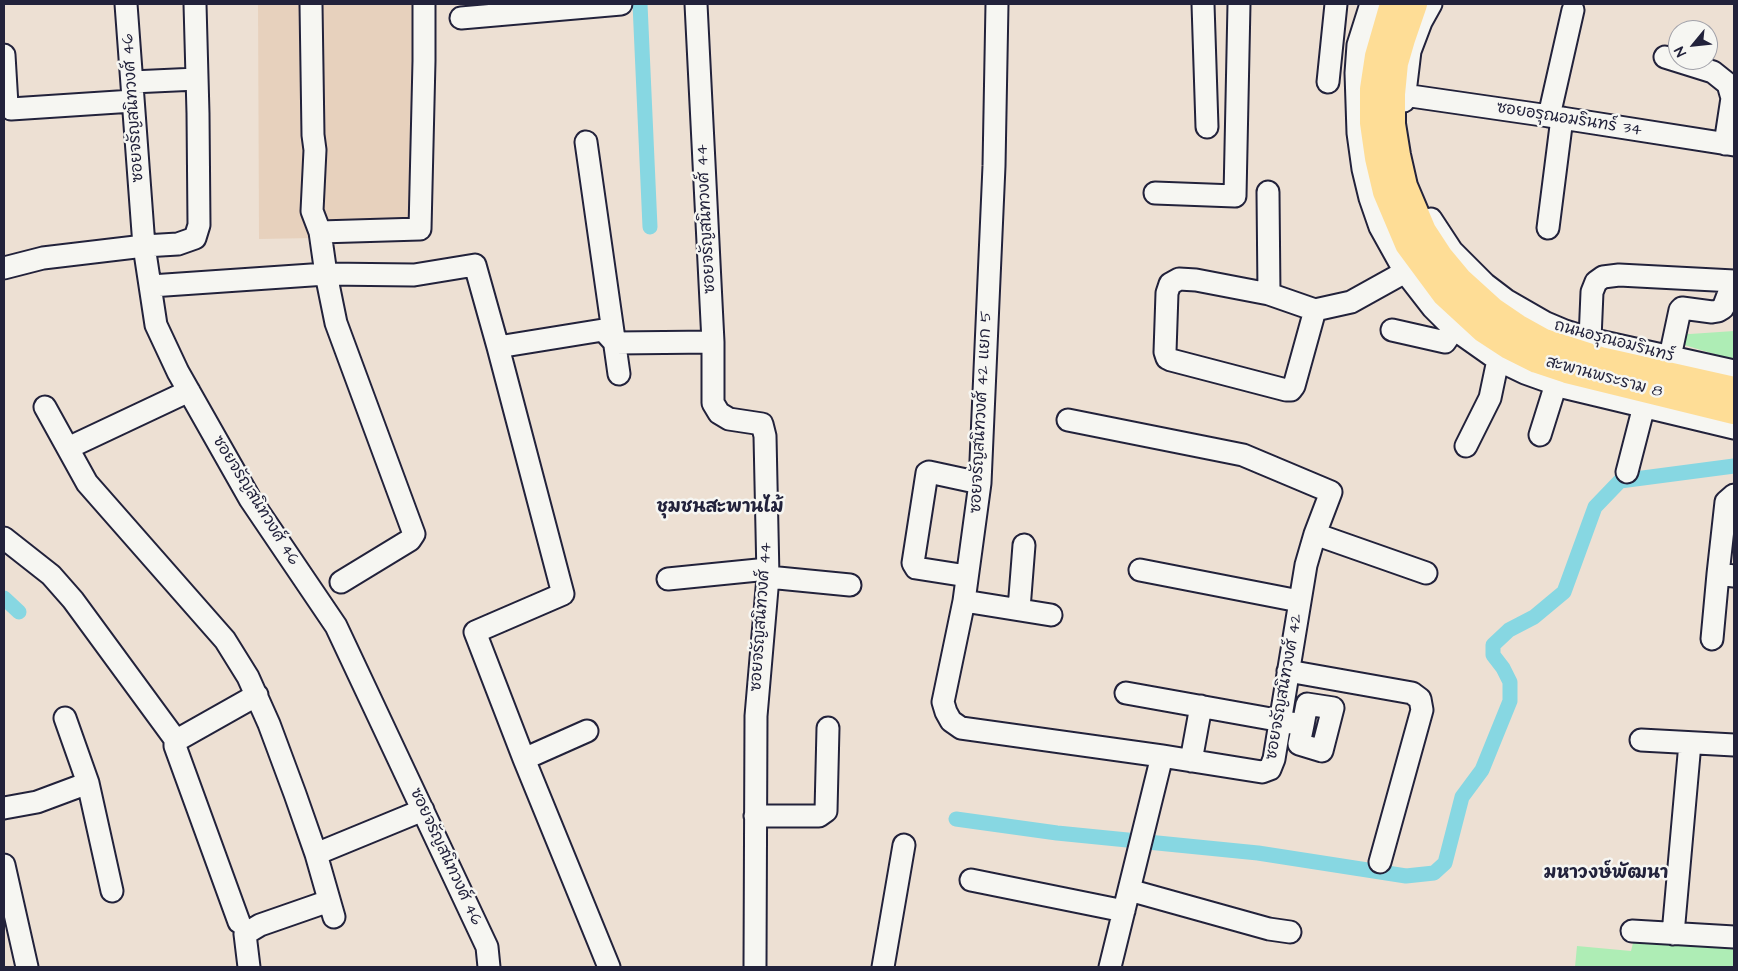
<!DOCTYPE html>
<meta charset="utf-8">
<style>
body{margin:0}
#map{position:relative;width:1738px;height:971px;overflow:hidden;background:#ede0d3;font-family:"Architects Daughter",sans-serif}
canvas{display:block}
.frame{position:absolute;inset:0;border:5px solid #22223b;pointer-events:none}
.north{position:absolute;left:1668px;top:20px;width:50px;height:50px;box-sizing:border-box;background:#f6f6f2;border:1px solid #a1a1a9;border-radius:50%;rotate:242deg;font-size:14px;font-weight:700;line-height:20px;text-align:center;color:#22223b}
.north::after{content:'';display:block;margin:auto;width:18px;height:22px;background:#22223b;clip-path:polygon(50% 0,100% 100%,50% 72%,0 100%)}
</style>
<div id="map">
<canvas width="1738" height="971"></canvas>
<div class="frame"></div>
<div class="north">N</div>
</div>
<script>
const context = document.querySelector('canvas').getContext('2d');
context.lineJoin = 'round';
function fill(path, color) {
  context.fillStyle = color;
  context.fill(path, 'evenodd');
}
function poly(rows) {
  const path = new Path2D();
  for (const r of rows) {
    path.moveTo(r[0], r[1]);
    for (let i = 2; i < r.length; i += 2) path.lineTo(r[i], r[i + 1]);
  }
  return path;
}
function strokePath(path, color, width, dash) {
  context.strokeStyle = color;
  context.lineWidth = width;
  context.lineCap = dash ? 'butt' : 'round';
  context.setLineDash(dash || []);
  context.stroke(path);
}
function label(font, color, halo, rows, align = 'center') {
  context.font = font + ' "Architects Daughter","Playpen Sans Thai",sans-serif';
  context.lineWidth = 5;
  context.setLineDash([]);
  context.textBaseline = 'middle';
  context.strokeStyle = halo;
  context.fillStyle = color;
  for (const [text, x, y, turn = 0] of rows) {
    context.save();
    context.translate(x, y);
    context.rotate((+turn || 0) * Math.PI / 180);
    context.textAlign = isNaN(turn) ? turn : align;
    if (halo) context.strokeText(text, 0, 0);
    context.fillText(text, 0, 0);
    context.restore();
  }
}
fill(poly([
 [258,4,420,4,412,219,313,238,259,239]
]), '#e7d1bd');
fill(poly([
 [1734,331,1734,360,1681,344,1681,333,1690,334],
 [1633,943,1734,947,1734,967,1575,967,1577,946,1631,951]
]), '#aeedb5');
strokePath(poly([
 [640,4,650,227],
 [4,598,19,612],
 [956,819,1057,833,1258,853,1406,876,1434,873,1445,863,1462,797,1482,770,1510,701,1510,682,1503,668,1493,655,1493,645,1509,630,1534,617,1564,592,1595,507,1620,481,1734,466]
]), '#87d7e2', 15);
const minor = poly([
 [126,4,144,246,156,325,178,372,250,499,336,626,487,947,489,967],
 [311,4,313,135,315,150,312,211,320,232,326,274,336,323,414,534,410,540,341,582],
 [696,4,713,342,713,403,719,413,729,419,762,424,765,436,768,577,756,716,755,967],
 [997,4,994,166,980,483,964,601,943,702,946,712,951,721,961,728,1162,756,1262,772,1270,769,1274,759,1306,565,1315,534,1331,492,1243,455,1068,420],
 [1203,4,1207,127],
 [1371,4,1358,45,1356,73,1358,133,1363,169,1370,198,1380,227,1405,272,1433,308,1454,329,1498,360,1525,373,1567,388,1734,428],
 [461,18,621,4],
 [4,55,7,105,11,109,133,101],
 [1665,57,1713,72,1728,84,1732,98,1725,144],
 [132,82,197,79],
 [1328,82,1336,4],
 [1404,95,1549,116,1734,145],
 [1404,101,1410,51,1421,22,1431,4],
 [1549,116,1573,10],
 [586,142,619,374],
 [1268,192,1269,294,1315,310,1351,302,1405,272],
 [1155,193,1235,196,1239,4],
 [1431,219,1452,251,1485,284,1506,300,1546,323,1565,331,1590,339,1734,371],
 [1548,228,1562,118],
 [320,232,420,229,424,61,424,4],
 [4,268,43,258,144,246,178,244,195,238,199,225,198,113,195,4],
 [151,286,326,274,414,275,475,265,498,347,563,594,475,632,524,759,609,967],
 [1269,294,1196,280,1179,279,1170,284,1167,293,1165,352,1167,358,1171,360,1286,390,1291,390,1294,386,1315,310],
 [1392,330,1445,342,1454,329],
 [1590,339,1592,292,1596,282,1603,277,1619,275,1734,281],
 [498,347,603,330,615,343,713,342],
 [1670,357,1680,310,1682,308,1712,312,1718,311,1723,308,1728,295,1734,294],
 [45,407,87,483,225,640,248,677,269,724,295,794,316,854,334,917],
 [1540,435,1556,384],
 [1466,446,1490,398,1498,360],
 [68,448,189,391],
 [1627,472,1644,406],
 [1734,495,1726,502,1718,574,1734,576],
 [1315,534,1426,573],
 [4,538,51,575,73,600,175,739,179,739,257,695],
 [1140,570,1299,601],
 [967,576,916,568,913,563,927,473,929,472,980,483],
 [768,577,850,585],
 [668,579,768,569],
 [964,601,1051,615],
 [1019,609,1024,545],
 [1712,639,1718,574],
 [1288,671,1412,693,1420,699,1422,710,1380,862],
 [1126,693,1271,719],
 [65,718,88,783,112,891],
 [1280,721,1303,725,1307,704,1333,708,1322,751,1299,744,1303,725],
 [175,739,175,746,239,922],
 [1641,740,1734,745],
 [524,759,587,731],
 [1191,761,1201,706],
 [4,808,37,802,88,783],
 [755,816,819,816,826,811,828,728],
 [316,854,423,810],
 [4,865,27,967],
 [971,880,1124,911],
 [1129,890,1269,929,1290,932],
 [1632,931,1734,937],
 [1673,934,1690,743],
 [249,967,245,934,260,925,329,901],
 [883,967,904,845],
 [1110,967,1162,756]
]);
const major = poly([
 [1393,4,1378,56,1373,89,1373,123,1378,158,1386,192,1408,244,1445,294,1483,329,1509,346,1537,360,1567,370,1734,411],
 [1414,4,1402,39,1395,63,1392,94,1392,124,1397,155,1404,186,1423,231,1440,257,1460,281,1492,310,1517,327,1544,342,1600,360,1734,390]
]);
strokePath(minor, '#22223b', 25);
strokePath(major, '#22223b', 30);
strokePath(minor, '#f6f6f2', 21);
strokePath(major, '#fedd96', 26);
label('16px', '#22223b', '#f6f6f2', [
 ["ซอยจรัญสนิทวงศ์ 46",134,108,-94],
 ["ซอยอรุณอมรินทร์ 34",1569,120,9],
 ["ซอยจรัญสนิทวงศ์ 44",707,219,-93],
 ["ถนนอรุณอมรินทร์",1614,342,15],
 ["สะพานพระราม 8",1604,378,15],
 ["ซอยจรัญสนิทวงศ์ 42 แยก 5",982,412,-87],
 ["ซอยจรัญสนิทวงศ์ 46",255,501,58],
 ["ซอยจรัญสนิทวงศ์ 44",762,617,-86],
 ["ซอยจรัญสนิทวงศ์ 42",1285,687,-80],
 ["ซอยจรัญสนิทวงศ์ 46",445,857,65]
]);
label('bold 18px', '#22223b', '#f6f6f2', [
 ["ชุมชนสะพานไม้",720,508],
 ["มหาวงษ์พัฒนา",1606,874]
]);
</script>
